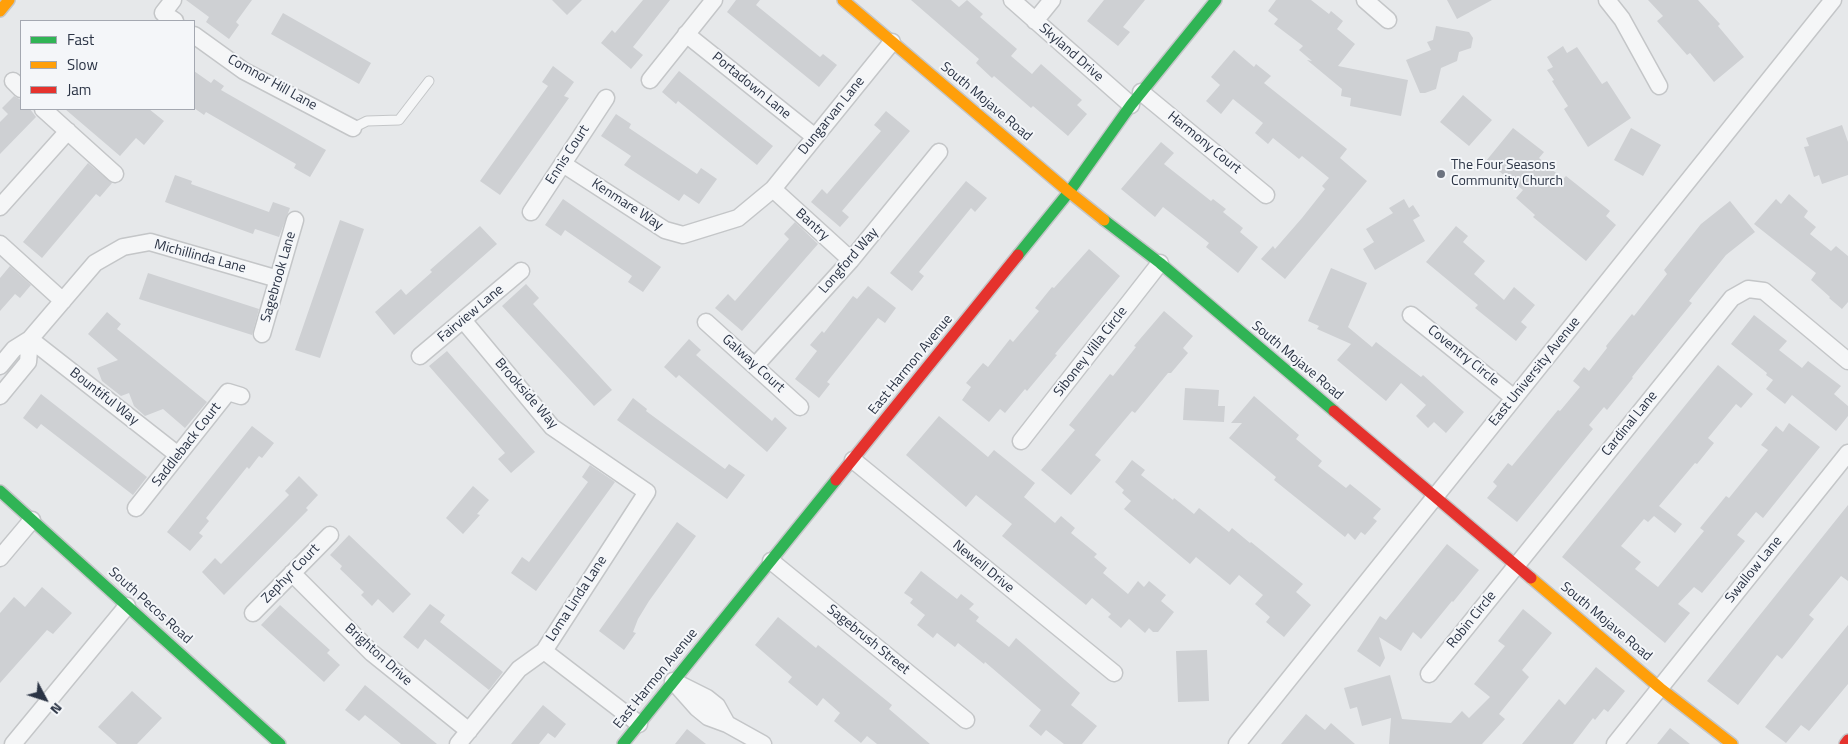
<!DOCTYPE html>
<style>
body{margin:0}
#map{position:relative;width:1848px;height:744px;overflow:hidden;background:#e6e8ea;font-family:"Titillium Web",sans-serif}
canvas{display:block}
.legend{position:absolute;left:20px;top:20px;width:175px;height:90px;box-sizing:border-box;background:#f4f6f9;border:1px solid #a4a8b1;margin:0;padding:6px 9px;list-style:none;font-size:15px;color:#2b3445}
.legend li{display:flex;align-items:center;gap:10px;height:25px}
.legend b{width:25px;border:1px solid #a4a8b1}
.north{position:absolute;left:20px;top:674px;width:50px;height:50px;-webkit-text-stroke:4px #f4f6f9;paint-order:stroke;rotate:130deg;font-size:14px;font-weight:700;line-height:20px;text-align:center;color:#2b3445}
.north::after{content:'';display:block;margin:auto;width:18px;height:22px;background:#2b3445;clip-path:polygon(50% 0,100% 100%,50% 72%,0 100%)}
</style>
<div id="map">
<canvas width="1848" height="744"></canvas>
<ul class="legend">
<li><b style="height:6px;background:#30b455"></b>Fast</li>
<li><b style="height:6px;background:#ff9f0a"></b>Slow</li>
<li><b style="height:6px;background:#e5322d"></b>Jam</li>
</ul>
<div class="north">N</div>
</div>
<script>
const context = document.querySelector('canvas').getContext('2d');
context.lineJoin = 'round';
function fill(path, color) {
  context.fillStyle = color;
  context.fill(path, 'evenodd');
}
function poly(rows) {
  const path = new Path2D();
  for (const r of rows) {
    path.moveTo(r[0], r[1]);
    for (let i = 2; i < r.length; i += 2) path.lineTo(r[i], r[i + 1]);
  }
  return path;
}
function strokePath(path, color, width, dash) {
  context.strokeStyle = color;
  context.lineWidth = width;
  context.lineCap = dash ? 'butt' : 'round';
  context.setLineDash(dash || []);
  context.stroke(path);
}
function label(font, color, halo, rows, align = 'center') {
  context.font = font + ' "Titillium Web",sans-serif';
  context.lineWidth = 4;
  context.setLineDash([]);
  context.textBaseline = 'middle';
  context.strokeStyle = halo;
  context.fillStyle = color;
  for (const [text, x, y, turn = 0] of rows) {
    context.save();
    context.translate(x, y);
    context.rotate((+turn || 0) * Math.PI / 180);
    context.textAlign = isNaN(turn) ? turn : align;
    if (halo) context.strokeText(text, 0, 0);
    context.fillText(text, 0, 0);
    context.restore();
  }
}
fill(poly([
 [186,0,252,0,236,22,239,25,229,39,206,22,209,17],
 [552,0,582,0,567,15],
 [643,0,670,0,633,47,643,55,631,69,601,43,612,30,615,33],
 [736,0,760,0,756,5,820,57,823,54,837,65,819,87,727,12],
 [911,0,951,0,959,7,967,0,983,14,980,17,1017,49,1011,56,1032,74,1041,64,1082,100,1077,105,1087,114,1068,136,1033,106,1031,108,994,76,992,78,976,63,979,59],
 [1104,0,1145,0,1123,27,1130,32,1118,46,1087,21],
 [1276,0,1311,0,1329,14,1331,11,1343,21,1337,29,1355,44,1338,66,1408,80,1401,116,1350,106,1351,98,1341,96,1342,89,1307,60,1312,61,1299,50,1303,46,1274,24,1278,19,1268,11],
 [1447,0,1492,0,1457,19],
 [1648,0,1698,0,1720,24,1718,26,1744,57,1714,82,1690,53,1687,55,1657,21,1663,16],
 [283,13,371,63,359,84,271,34],
 [1436,26,1469,32,1473,38,1471,48,1459,52,1457,61,1441,68,1436,89,1425,93,1420,93,1406,60,1431,50,1427,42,1433,40],
 [1563,46,1567,53,1577,47,1602,84,1607,81,1631,118,1588,147,1564,109,1568,106,1552,81,1554,80,1547,70,1553,67,1547,57],
 [1234,50,1254,67,1256,64,1271,76,1264,83,1347,149,1340,158,1367,181,1285,279,1261,259,1273,246,1275,249,1302,218,1325,189,1322,186,1329,178,1302,156,1299,159,1273,138,1268,144,1255,133,1263,123,1233,99,1221,114,1206,101,1220,85,1211,77],
 [553,66,574,82,564,96,569,98,500,195,480,181,548,86,542,82],
 [194,71,211,83,214,79,224,86,221,90,326,150,310,177,294,168,296,164,206,112,204,115,194,108],
 [679,71,773,146,757,165,678,101,676,104,662,92],
 [1463,95,1492,120,1469,146,1440,122],
 [14,96,21,100,21,109,30,109,36,117,0,154,0,122,8,114,2,108],
 [65,109,149,109,164,121,144,145,136,138,120,156],
 [886,111,910,131,842,211,849,217,840,227,811,202,822,189,827,194,881,131,874,125],
 [616,114,631,124,629,128,697,174,701,168,717,179,699,204,684,194,679,201,624,165,631,156,601,136],
 [1842,125,1848,142,1848,175,1822,184,1819,175,1814,177,1804,147,1809,146,1806,138],
 [1513,128,1544,152,1539,158,1563,179,1566,176,1610,211,1606,216,1616,225,1586,261,1533,217,1535,215,1516,198,1523,190,1486,161],
 [1631,128,1661,145,1643,176,1614,160],
 [1161,142,1174,153,1164,164,1211,201,1213,199,1226,209,1223,212,1243,228,1240,232,1258,247,1238,273,1206,247,1209,243,1163,207,1155,217,1121,189],
 [88,163,112,183,100,197,96,194,42,258,23,242],
 [175,175,192,181,191,184,269,212,273,202,290,208,279,237,255,229,253,234,165,202],
 [966,181,987,198,975,212,971,208,919,272,924,276,912,291,890,273],
 [1789,194,1808,211,1804,217,1816,227,1810,234,1831,251,1836,246,1848,256,1848,302,1842,309,1829,298,1830,297,1811,280,1816,273,1754,224,1776,199,1781,204],
 [563,199,661,267,643,292,628,282,632,276,565,230,561,236,545,225],
 [1404,199,1409,208,1413,205,1420,216,1413,220,1425,241,1375,270,1363,249,1374,242,1366,229,1393,213,1389,208],
 [1730,201,1755,232,1726,255,1689,301,1692,303,1632,377,1633,378,1607,410,1604,407,1589,425,1593,429,1517,522,1487,498,1497,486,1493,482,1508,463,1512,466,1558,410,1560,411,1580,387,1573,381,1584,367,1589,371,1607,348,1606,346,1632,314,1634,316,1667,274,1664,270,1701,224],
 [340,220,364,229,320,358,295,350],
 [795,222,818,244,742,331,715,308,728,294,735,301,789,239,784,234],
 [480,226,497,244,394,335,375,312,401,289,406,295,432,272,430,270],
 [1456,226,1468,236,1463,242,1485,261,1474,274,1504,300,1514,287,1535,305,1521,322,1527,327,1516,341,1475,308,1478,305,1426,262],
 [1089,249,1120,276,1055,354,1057,355,1027,391,1025,389,1005,413,1000,409,989,422,962,400,971,387,966,383,983,363,988,367,1010,339,1013,342,1039,311,1035,308,1052,287,1054,288],
 [10,266,31,285,20,298,15,294,0,311,0,278],
 [1331,268,1367,283,1348,327,1372,347,1376,342,1421,377,1423,375,1464,412,1446,433,1434,422,1428,428,1416,416,1426,405,1401,383,1386,401,1337,360,1351,344,1317,329,1319,326,1308,321],
 [148,273,259,309,252,335,139,299],
 [526,284,539,298,533,304,612,390,594,406,502,306],
 [868,286,896,308,885,323,878,318,827,382,830,384,819,398,795,379,817,351,810,345,822,331,824,333,853,296,857,299],
 [1164,311,1193,336,1183,348,1188,353,1171,373,1168,373,1135,413,1132,411,1095,455,1101,460,1071,495,1041,470,1075,430,1069,425,1110,374,1113,376,1136,347,1134,346],
 [107,312,121,324,117,329,207,402,185,428,163,409,145,416,134,406,129,393,121,396,102,381,97,368,118,360,88,334],
 [1754,315,1787,341,1779,350,1802,368,1808,361,1841,386,1834,394,1848,406,1848,416,1836,431,1792,395,1785,404,1766,389,1773,380,1766,375,1767,373,1731,344],
 [689,339,701,350,696,355,772,421,775,417,787,428,767,452,679,375,676,378,664,367],
 [447,351,535,452,511,473,498,459,505,453,429,366],
 [1718,365,1753,394,1741,408,1736,404,1708,438,1714,443,1697,464,1695,463,1659,506,1682,524,1675,533,1654,516,1648,522,1644,519,1621,546,1641,562,1635,569,1658,587,1704,531,1700,528,1726,496,1729,498,1768,450,1761,445,1776,426,1783,432,1789,423,1820,447,1763,518,1756,512,1737,535,1745,541,1702,593,1694,587,1678,604,1690,613,1665,643,1562,557],
 [1185,388,1219,390,1218,406,1225,406,1224,422,1183,420],
 [41,394,147,477,133,495,41,424,37,429,23,418],
 [1254,396,1299,435,1296,439,1322,461,1318,466,1346,488,1350,484,1381,509,1373,518,1377,521,1365,535,1361,532,1355,540,1348,533,1345,537,1274,480,1276,477,1229,438,1242,423,1231,423],
 [633,398,647,409,646,411,725,469,729,464,745,475,727,499,617,420],
 [939,416,988,457,994,450,1035,483,1024,497,1055,523,1061,516,1075,528,1071,533,1097,554,1094,557,1107,568,1103,573,1128,594,1138,581,1144,587,1149,581,1166,595,1161,601,1174,612,1158,632,1153,632,1149,628,1145,633,1129,619,1121,628,1108,617,1111,614,1092,598,1086,605,1002,536,1012,524,976,495,966,507,906,455],
 [252,426,274,443,262,458,259,456,249,469,247,467,206,518,209,521,199,533,203,536,190,551,167,532],
 [1132,460,1145,470,1141,475,1173,500,1174,498,1194,514,1199,508,1229,532,1232,528,1250,543,1251,542,1303,584,1296,592,1311,605,1284,637,1266,622,1270,617,1255,604,1263,595,1239,575,1230,585,1196,557,1190,564,1124,509,1131,501,1122,493,1124,490,1115,482],
 [590,465,615,482,536,591,511,573,522,557,529,562,588,482,582,477],
 [299,476,318,495,306,508,308,510,224,595,202,572,215,558,221,564,289,495,285,491],
 [473,486,489,500,477,514,480,515,463,534,446,518],
 [1848,505,1848,581,1841,576,1809,615,1814,619,1792,647,1782,659,1777,655,1738,705,1707,681],
 [677,522,696,536,649,601,638,619,633,632,636,633,624,650,599,631],
 [349,535,411,594,393,613,378,599,372,606,361,595,364,592,340,569,342,566,330,555],
 [1447,544,1479,570,1453,602,1452,601,1421,639,1413,632,1401,651,1379,637,1385,658,1380,667,1357,651,1380,616,1386,620],
 [921,571,957,599,961,594,974,604,969,609,979,617,976,621,1009,647,1016,638,1080,693,1071,705,1097,726,1082,744,1064,744,1046,730,1041,736,1029,726,1041,710,985,662,984,664,958,643,955,647,937,633,933,638,917,625,925,615,910,603,913,599,904,593],
 [42,587,72,613,53,634,47,630,0,683,0,613,14,597,25,607],
 [430,604,445,615,440,622,503,672,489,690,425,639,418,649,403,637],
 [280,605,330,650,327,653,340,665,324,682,261,625],
 [1523,609,1552,633,1522,670,1529,677,1499,714,1505,719,1482,744,1389,744,1391,718,1362,726,1357,707,1350,709,1344,688,1390,675,1402,719,1451,723,1462,711,1469,718,1490,697,1474,684,1505,646,1498,641],
 [778,617,816,648,818,645,892,705,889,709,930,744,877,744,867,736,861,743,834,721,840,713,823,698,817,706,788,682,792,677,755,645],
 [1848,625,1848,684,1809,731,1801,725,1786,743,1765,727],
 [1207,650,1209,701,1178,702,1176,651],
 [1596,667,1625,691,1608,712,1604,709,1595,720,1593,718,1573,744,1522,744,1559,699,1565,705],
 [365,685,437,744,401,744,365,715,359,721,345,710],
 [132,691,162,718,137,744,117,744,98,727],
 [543,705,566,724,555,738,548,733,539,744,511,744],
 [1306,714,1325,730,1331,723,1355,744,1281,744],
 [1670,728,1690,744,1657,744],
 [687,729,706,744,675,744]
]), '#ced0d3');
const lane = poly([
 [353,128,367,121,399,120,429,81]
]);
const street = poly([
 [173,0,163,13,175,21],
 [1012,0,1131,105],
 [1365,0,1388,20],
 [1607,0,1622,19,1659,86],
 [1035,21,1052,0],
 [686,34,815,137],
 [194,35,244,71,353,128],
 [650,80,714,0],
 [13,81,21,89],
 [1141,92,1266,195],
 [43,109,115,174],
 [563,164,665,230,683,235,738,218,773,189,892,42],
 [773,189,851,260],
 [0,207,68,131],
 [531,212,606,98],
 [0,244,63,301],
 [1411,315,1514,398],
 [706,322,800,407],
 [262,334,295,220],
 [30,339,178,455],
 [420,356,521,271],
 [0,366,14,349,30,339,95,263,123,247,150,242,278,279],
 [755,366,851,260,939,152],
 [0,396,28,362,30,339],
 [1021,441,1160,263],
 [853,460,1114,673],
 [136,508,228,392,241,396],
 [0,558,32,520],
 [771,561,966,720],
 [292,573,372,653,469,731],
 [253,613,330,535],
 [544,651,639,724],
 [1429,674,1732,298,1748,289,1764,291,1848,361],
 [673,681,697,708,708,717,727,724,763,744],
 [681,685,707,698,717,706,727,724],
 [13,744,127,606],
 [458,744,519,669,544,651,647,492,552,427,463,320],
 [1237,744,1833,0],
 [1615,744,1848,453]
]);
const fast = poly([
 [1104,220,1160,263,1334,411],
 [1018,255,1069,192,1131,105,1216,0],
 [0,491,280,744],
 [623,744,836,480]
]);
const slow = poly([
 [843,0,1069,192,1104,220],
 [0,11,9,0],
 [1531,578,1660,688,1732,744]
]);
const jam = poly([
 [1334,411,1531,578],
 [836,480,1018,255],
 [1845,744,1848,740]
]);
strokePath(lane, '#c4c6c8', 11);
strokePath(street, '#c4c6c8', 19);
strokePath(fast, '#c4c6c8', 14);
strokePath(slow, '#c4c6c8', 14);
strokePath(jam, '#c4c6c8', 14);
strokePath(lane, '#f5f6f7', 9);
strokePath(street, '#f5f6f7', 16);
strokePath(fast, '#30b455', 11);
strokePath(slow, '#ff9f0a', 11);
strokePath(jam, '#e5322d', 11);
for (const [x, y, r, color] of [
 [1441,174,5,"#6c737f"]
]) {
  const dot = new Path2D();
  dot.arc(x, y, r, 0, 2 * Math.PI);
  context.fillStyle = color;
  context.fill(dot);
  strokePath(dot, '#f4f6f9', 2);
}
label('14px', '#2b3445', '#f4f6f9', [
 ["Skyland Drive",1071,53,41],
 ["Comnor Hill Lane",272,83,29],
 ["Portadown Lane",751,86,39],
 ["South Mojave Road",986,102,40],
 ["Dungarvan Lane",832,116,-51],
 ["Harmony Court",1204,143,39],
 ["Ennis Court",568,155,-57],
 ["Kenmare Way",627,205,33],
 ["Bantry",812,225,42],
 ["Michillinda Lane",200,257,15],
 ["Longford Way",849,261,-49],
 ["Sagebrook Lane",279,277,-74],
 ["Fairview Lane",471,314,-40],
 ["Siboney Villa Circle",1091,352,-52],
 ["Coventry Circle",1463,356,39],
 ["South Mojave Road",1297,361,40],
 ["Galway Court",753,364,42],
 ["East Harmon Avenue",911,365,-51],
 ["East University Avenue",1535,372,-51],
 ["Brookside Way",526,394,49],
 ["Bountiful Way",104,397,38],
 ["Cardinal Lane",1630,424,-51],
 ["Saddleback Court",187,445,-52],
 ["Newell Drive",983,567,39],
 ["Swallow Lane",1754,570,-51],
 ["Zephyr Court",291,574,-46],
 ["Loma Linda Lane",577,599,-57],
 ["South Pecos Road",150,606,42],
 ["Robin Circle",1472,620,-51],
 ["South Mojave Road",1606,622,40],
 ["Sagebrush Street",868,640,39],
 ["Brighton Drive",378,655,42],
 ["East Harmon Avenue",656,679,-51]
]);
label('14px', '#2b3445', '#f4f6f9', [
 ["The Four Seasons",1451,166],
 ["Community Church",1451,182]
], 'left');
</script>
